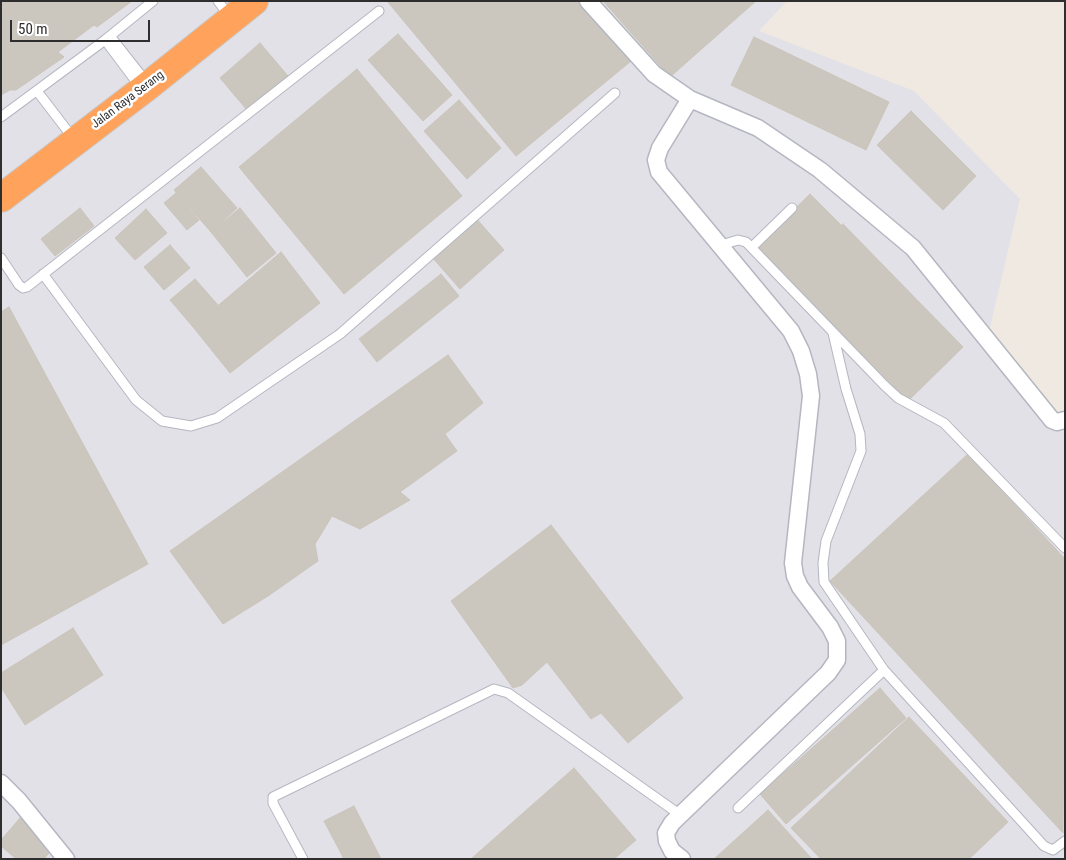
<!DOCTYPE html>
<style>
body{margin:0}
#map{position:relative;width:1066px;height:860px;overflow:hidden;background:#efe9e1;font-family:"Roboto Condensed",sans-serif}
canvas{display:block}
.frame{position:absolute;inset:0;border:2px solid #2e2e2e;pointer-events:none}
.scale{position:absolute;left:10px;top:20px;width:140px;height:22px;box-sizing:border-box;border:2px solid #2e2e2e;border-top:0;padding-left:6px;font-size:15px;line-height:18px;white-space:nowrap;color:#2e2e2e;-webkit-text-stroke:4px #fff;paint-order:stroke}
</style>
<div id="map">
<canvas width="1066" height="860"></canvas>
<div class="frame"></div>
<div class="scale">50 m</div>
</div>
<script>
const context = document.querySelector('canvas').getContext('2d');
context.lineJoin = 'round';
function fill(path, color) {
  context.fillStyle = color;
  context.fill(path, 'evenodd');
}
function poly(rows) {
  const path = new Path2D();
  for (const r of rows) {
    path.moveTo(r[0], r[1]);
    for (let i = 2; i < r.length; i += 2) path.lineTo(r[i], r[i + 1]);
  }
  return path;
}
function strokePath(path, color, width, dash) {
  context.strokeStyle = color;
  context.lineWidth = width;
  context.lineCap = dash ? 'butt' : 'round';
  context.setLineDash(dash || []);
  context.stroke(path);
}
function label(font, color, halo, rows, align = 'center') {
  context.font = font + ' "Roboto Condensed",sans-serif';
  context.lineWidth = 5;
  context.setLineDash([]);
  context.textBaseline = 'middle';
  context.strokeStyle = halo;
  context.fillStyle = color;
  for (const [text, x, y, turn = 0] of rows) {
    context.save();
    context.translate(x, y);
    context.rotate((+turn || 0) * Math.PI / 180);
    context.textAlign = isNaN(turn) ? turn : align;
    if (halo) context.strokeText(text, 0, 0);
    context.fillText(text, 0, 0);
    context.restore();
  }
}
fill(poly([
 [1,1,787,1,759,31,914,91,1020,199,988,336,1017,376,1065,433,1065,859,1,859]
]), '#e3e1e8');
const building = poly([
 [1,1,132,1,97,27,94,25,58,52,64,57,16,90,10,90,1,95,1,1],
 [387,1,581,1,631,61,516,156,387,1],
 [603,1,756,1,670,77,603,1],
 [398,34,452,95,423,121,368,60,398,34],
 [754,37,889,102,866,150,731,85,754,37],
 [260,43,288,76,247,110,220,78,260,43],
 [357,69,462,196,344,294,239,167,357,69],
 [459,100,501,148,467,179,424,131,459,100],
 [911,111,976,176,943,210,877,145,911,111],
 [201,167,237,208,211,232,174,190,201,167],
 [176,193,199,220,187,230,164,203,176,193],
 [810,194,841,225,787,278,756,247,810,194],
 [80,208,94,226,55,256,41,239,80,208],
 [240,208,276,253,247,277,211,232,240,208],
 [146,209,167,233,135,260,115,238,146,209],
 [475,217,504,250,460,289,431,256,475,217],
 [843,224,963,347,908,401,787,278,843,224],
 [170,245,190,268,164,290,144,267,170,245],
 [281,252,320,303,230,373,193,327,281,252],
 [441,274,459,296,377,362,359,339,441,274],
 [195,279,218,305,193,327,170,300,195,279],
 [9,307,148,564,1,645,1,312,9,307],
 [448,355,483,403,445,434,457,451,400,492,410,500,360,529,332,516,315,544,318,561,268,596,223,624,170,551,448,355],
 [968,454,1065,559,1063,833,830,581,968,454],
 [551,525,683,698,628,743,601,713,591,719,547,662,522,685,513,688,451,601,551,525],
 [73,628,103,675,25,725,1,687,1,673,73,628],
 [880,688,906,718,786,824,760,794,880,688],
 [909,717,1008,822,969,859,821,859,791,828,909,717],
 [574,768,636,840,614,859,471,859,574,768],
 [354,806,381,859,344,859,324,821,354,806],
 [768,810,812,859,714,859,768,810],
 [20,818,54,847,44,859,16,859,1,846,1,840,20,818]
]);
fill(building, '#cbc7bf');
strokePath(building, '#cbc5ba', 1);
const lane = poly([
 [218,1,230,17],
 [110,36,147,83],
 [105,40,141,88],
 [37,91,73,138],
 [1,117,105,40,153,1],
 [752,247,792,208],
 [721,249,728,243,738,240,746,242,884,385,898,398,944,423,1065,548],
 [1,258,19,285,23,288,27,287,379,11],
 [43,274,136,400,162,421,191,426,217,418,340,334,615,93],
 [833,333,846,389,860,434,861,451,826,541,823,563,824,582,884,670,1044,846,1053,850,1065,841],
 [738,808,884,670],
 [303,859,273,803,273,797,494,689,508,693,679,814]
]);
const street = poly([
 [588,1,654,74,690,99,660,148,656,160,659,172,791,331,801,351,808,374,811,396,793,563,795,576,800,587,830,627,837,641,837,660,828,673,672,823,666,833,667,841,672,851,682,859],
 [690,99,758,128,820,170,913,248,1052,420,1057,422,1065,420],
 [1,783,19,801,66,859]
]);
const highway = poly([
 [1,198,149,85,254,1]
]);
strokePath(lane, '#b4b7c1', 11);
strokePath(street, '#b4b7c1', 19);
strokePath(highway, '#c9c9c9', 30);
strokePath(lane, '#fff', 9);
strokePath(street, '#fff', 16);
strokePath(highway, '#ffa35c', 28);
label('12px', '#2e2e2e', '#fff', [
 ["Jalan Raya Serang",128,100,-37]
]);
</script>
